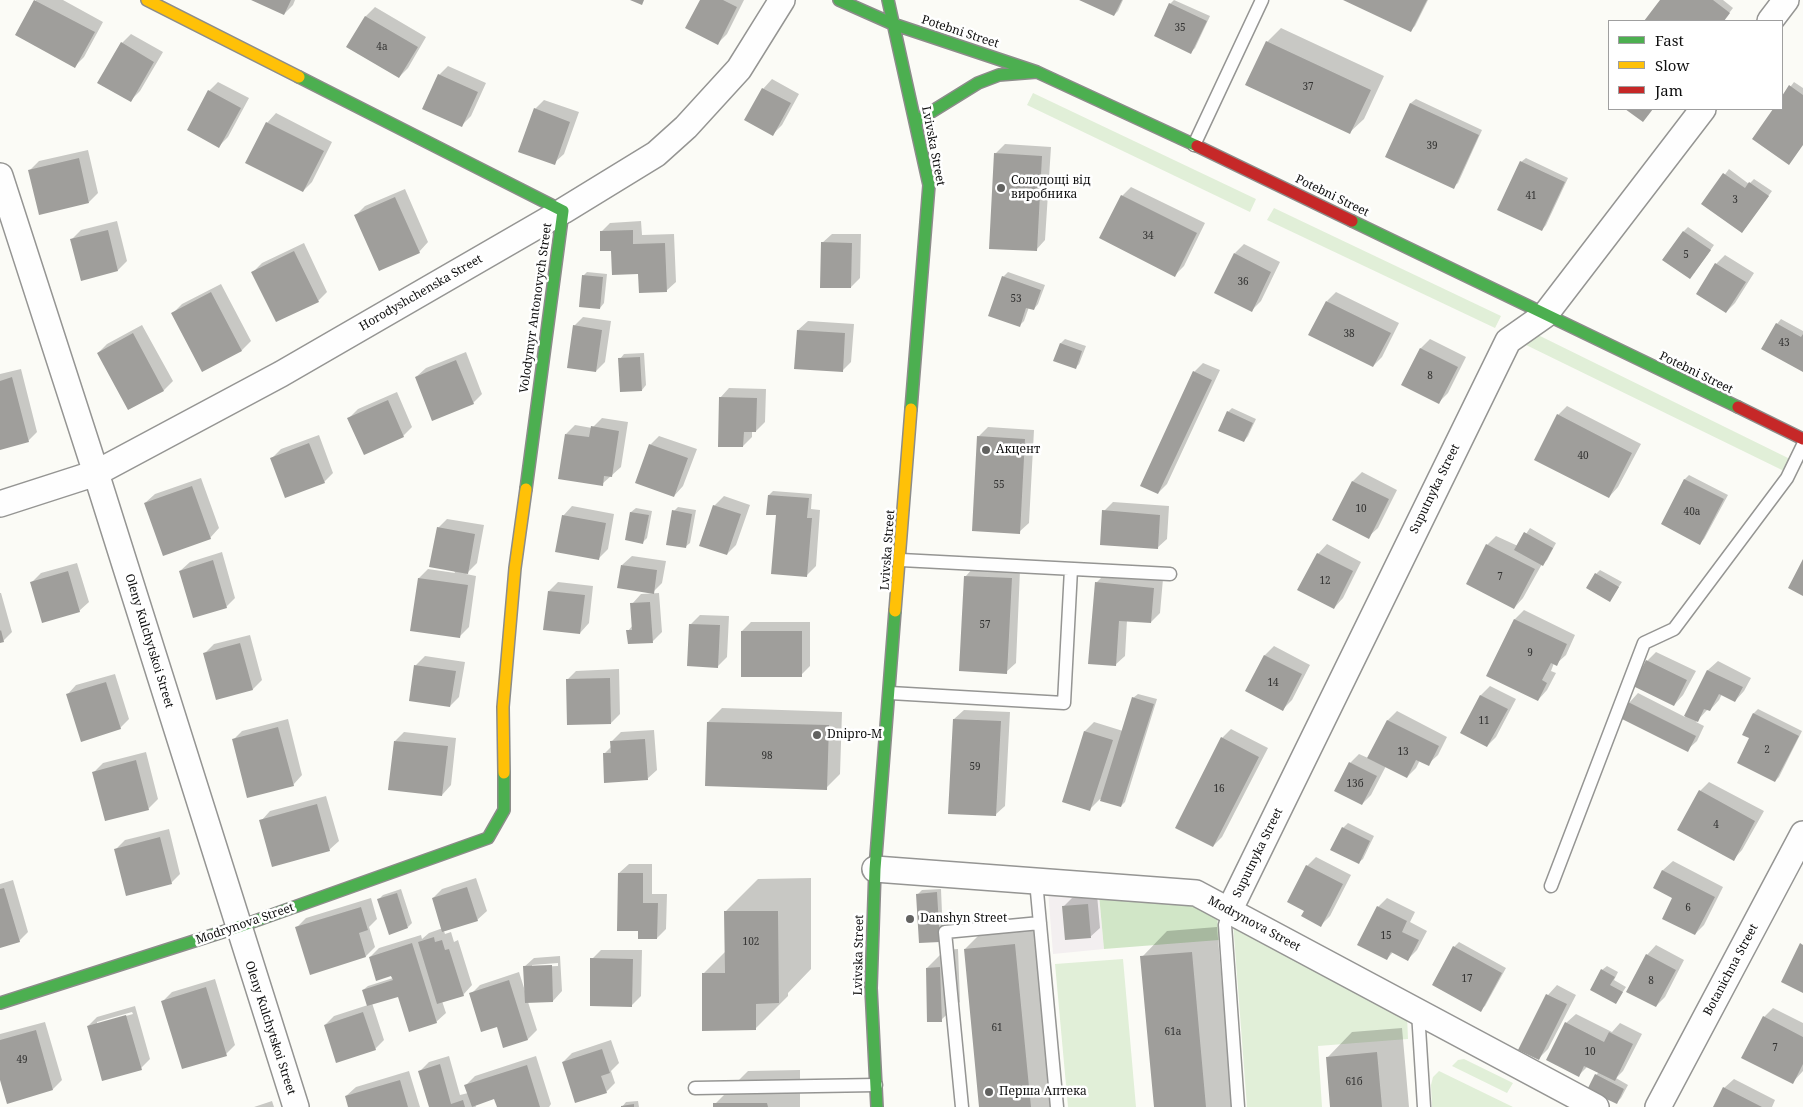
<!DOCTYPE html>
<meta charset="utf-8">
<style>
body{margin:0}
#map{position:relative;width:1803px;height:1107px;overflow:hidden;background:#fbfbf6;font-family:"Noto Serif",serif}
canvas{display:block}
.legend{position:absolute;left:1608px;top:20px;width:175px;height:90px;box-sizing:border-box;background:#fff;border:1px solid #9f9f9f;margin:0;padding:6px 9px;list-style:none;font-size:15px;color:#0f0f0f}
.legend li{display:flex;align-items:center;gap:10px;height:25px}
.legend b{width:25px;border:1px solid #9f9f9f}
</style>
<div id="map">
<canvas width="1803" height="1107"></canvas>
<ul class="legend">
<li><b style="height:6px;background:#4caf50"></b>Fast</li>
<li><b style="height:6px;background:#ffc107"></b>Slow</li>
<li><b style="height:6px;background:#c62828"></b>Jam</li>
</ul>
</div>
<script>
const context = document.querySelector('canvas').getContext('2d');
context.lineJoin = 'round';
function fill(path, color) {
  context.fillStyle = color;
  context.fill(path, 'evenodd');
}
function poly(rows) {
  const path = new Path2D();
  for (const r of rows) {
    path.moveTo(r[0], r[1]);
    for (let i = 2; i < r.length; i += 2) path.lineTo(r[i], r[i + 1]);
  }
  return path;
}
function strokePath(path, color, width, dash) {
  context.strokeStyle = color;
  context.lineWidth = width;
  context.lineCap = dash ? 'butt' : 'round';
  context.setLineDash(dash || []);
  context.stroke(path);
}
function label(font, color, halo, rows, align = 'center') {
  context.font = font + ' "Noto Serif",serif';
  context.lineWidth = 5;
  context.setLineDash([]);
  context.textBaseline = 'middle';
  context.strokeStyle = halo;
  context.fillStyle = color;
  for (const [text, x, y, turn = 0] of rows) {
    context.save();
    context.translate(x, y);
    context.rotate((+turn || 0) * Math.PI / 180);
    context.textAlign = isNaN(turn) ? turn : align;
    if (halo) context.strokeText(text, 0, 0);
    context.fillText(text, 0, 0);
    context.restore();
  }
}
fill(poly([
 [1048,890,1099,894,1104,949,1053,954]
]), '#f3eff0');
fill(poly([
 [1033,93,1256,199,1250,212,1027,105],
 [1274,208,1501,316,1495,328,1267,220],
 [1536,334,1790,459,1784,471,1522,343],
 [1233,922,1407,1015,1408,1039,1318,1046,1322,1107,1247,1107],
 [1123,959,1136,1107,1068,1107,1055,964],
 [1464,1059,1513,1083,1507,1093,1452,1066,1458,1060],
 [1439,1071,1513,1107,1432,1107,1431,1085,1433,1077]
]), '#e1efd8');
fill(poly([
 [1099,894,1193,901,1217,914,1219,940,1104,949]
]), '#d1e6c7');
fill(poly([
 [36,0,63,0,103,22,84,57,75,66,17,35],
 [254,0,295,0,293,5,284,14],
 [701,0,744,0,727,34,718,43],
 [1082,0,1123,0,1118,11,1114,15],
 [1174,0,1210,16,1195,48,1191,52,1170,4],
 [1346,0,1428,0,1415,26,1411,30],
 [1661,0,1723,0,1733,8,1723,21,1646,21],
 [375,7,426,37,408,68,399,77,348,47,366,16],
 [1281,28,1384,76,1364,119,1350,132,1267,42],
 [131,34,163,52,140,91,131,100,122,43],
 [448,66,486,83,471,116,462,125,439,75],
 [772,79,799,94,782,125,773,134,763,89],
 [218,82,249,98,228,137,219,146,209,91],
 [1794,82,1803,88,1803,145,1753,139,1774,109,1782,109,1782,98],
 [1416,99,1482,130,1458,183,1453,187,1386,156,1411,103],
 [544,100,579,112,564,154,554,163,535,109],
 [276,113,332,142,312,182,303,191,267,123],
 [1005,144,1051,147,1045,240,1036,250,995,154],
 [88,150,98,193,89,202,30,170,39,161],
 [1526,158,1568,178,1546,225,1542,230,1521,162],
 [1729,169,1749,184,1754,179,1772,191,1742,232,1703,204],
 [1131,187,1205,223,1184,266,1175,275,1122,196],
 [405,189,428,242,419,252,356,215,365,206],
 [117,221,127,261,118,270,82,279,72,239,81,230],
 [641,221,642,235,674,234,676,282,666,291,639,273,612,250,601,232,610,223],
 [1688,227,1714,245,1694,273,1684,231],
 [832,234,861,234,860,278,851,287,822,243],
 [304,243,327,292,318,301,253,272,262,263],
 [1244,244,1280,262,1261,301,1252,310,1235,253],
 [1725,255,1754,273,1735,303,1726,312,1716,264],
 [587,272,607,274,604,303,600,308,583,276],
 [1008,272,1045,285,1038,304,1034,309,1029,307,1024,321,1020,325,1003,277],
 [221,284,251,341,242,350,203,370,173,313,182,304],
 [1336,292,1399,323,1382,357,1373,366,1327,301],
 [583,317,611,321,605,362,596,371,574,326],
 [1781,319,1803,331,1803,371,1777,324],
 [808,321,854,324,851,362,842,371,798,330],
 [142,325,173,381,164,390,129,409,98,353,107,344],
 [1065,339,1086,346,1079,364,1075,368,1055,360,1061,343],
 [1430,339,1466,357,1448,393,1439,402,1403,384,1421,348],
 [466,352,482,394,473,403,416,377,426,368],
 [644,353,646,385,642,390,620,359,624,354],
 [1203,363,1220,370,1167,484,1158,493,1194,372],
 [21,369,37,432,28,441,0,448,0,374],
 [729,388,766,389,765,422,756,431,752,431,752,437,743,446,720,398],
 [397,392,412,427,403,436,349,418,358,409],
 [1567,406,1641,444,1618,487,1609,497,1558,415],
 [1232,408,1256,419,1248,436,1244,441,1228,412],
 [602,418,628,422,621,467,602,484,566,434,575,425,592,428],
 [988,427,1034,430,1029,523,1019,532,978,437],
 [319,435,333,473,324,482,271,459,281,449],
 [659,436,697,449,683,486,674,496,650,445],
 [1362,472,1397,490,1378,528,1368,537,1334,519,1353,481],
 [1689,475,1728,495,1704,539,1700,543,1662,524,1685,479],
 [201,478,219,528,210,538,145,503,155,494],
 [773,491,812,494,811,509,820,510,816,566,806,576,769,495],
 [724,496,750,505,736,545,727,554,714,506],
 [1113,502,1169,506,1167,539,1157,548,1104,511],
 [572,506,614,514,608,549,599,558,563,516],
 [678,507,696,510,690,543,685,547,674,511],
 [636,508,652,511,647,538,643,542,626,539,631,512],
 [447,519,484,525,477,563,466,574,476,576,469,627,459,637,412,630,419,578,428,569,455,573,438,528],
 [1530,528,1556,543,1547,560,1542,564,1523,598,1514,608,1487,545,1496,536,1518,546],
 [1327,544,1361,562,1343,598,1334,608,1318,554],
 [222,552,235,598,226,607,180,571,190,562],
 [632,556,666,561,662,583,653,592,622,565],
 [77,563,89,602,79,611,31,583,41,573],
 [974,567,1020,570,1016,663,1006,672,965,577],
 [1600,570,1622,582,1610,600,1596,574],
 [1105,574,1163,579,1160,613,1151,622,1127,620,1125,656,1115,665,1096,583],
 [558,582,593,586,589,623,580,633,549,591],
 [0,593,1,593,12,632,3,641,0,642],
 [659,593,662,632,653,641,628,631,633,625,632,604,641,594],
 [1524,610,1575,635,1566,655,1556,664,1554,663,1551,671,1556,673,1547,690,1538,700,1488,675,1515,619],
 [700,615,729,616,727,657,718,666,691,624],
 [751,622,810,622,810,666,801,675,742,631],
 [250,635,262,680,253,689,217,699,204,654,214,644],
 [1274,646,1310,665,1292,700,1283,709,1246,691,1265,655],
 [1656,652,1696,671,1683,695,1674,705,1647,661],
 [425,656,465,662,459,697,450,706,410,700,416,665],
 [1718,661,1751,678,1744,691,1735,701,1722,694,1719,700,1710,710,1708,709,1696,722,1704,726,1697,741,1687,750,1629,703,1638,693,1685,717,1708,670],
 [619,669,620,714,611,723,567,680,576,671],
 [115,674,129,719,120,728,67,695,76,685],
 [1490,686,1516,699,1496,737,1487,746,1462,733,1481,695],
 [1138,694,1157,699,1125,802,1121,806,1100,799,1090,809,1064,801,1085,731,1094,722,1123,731,1133,698],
 [722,708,842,712,840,774,826,788,708,722],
 [1758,709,1802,731,1779,777,1775,781,1751,738,1744,734,1754,713],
 [964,710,1010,712,1005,806,995,815,954,719],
 [1397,711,1447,737,1438,755,1428,764,1420,760,1416,768,1407,777,1386,766,1371,795,1362,804,1350,763,1359,754,1368,758,1388,720],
 [288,719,302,775,293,785,233,740,242,731],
 [1231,729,1268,748,1222,837,1213,846,1222,738],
 [654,730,657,770,647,779,604,754,612,746,612,741,621,732],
 [404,732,456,738,451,785,442,795,395,741],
 [146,752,158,799,148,809,94,772,103,763],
 [1709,782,1764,811,1742,850,1733,860,1700,791],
 [326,796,339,841,329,850,261,821,270,811],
 [1348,823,1374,836,1363,859,1358,863,1343,828],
 [169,829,180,874,171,883,116,849,125,840],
 [1316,857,1351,875,1330,916,1321,925,1305,910,1307,866],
 [1673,861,1723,887,1704,925,1695,934,1674,898,1655,887,1663,870],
 [629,864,652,864,652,894,667,894,666,929,657,938,639,930,619,873],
 [476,878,487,911,477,920,444,931,445,934,451,932,454,942,458,940,472,985,463,995,442,1001,446,1013,436,1022,399,995,372,1003,384,1040,375,1049,325,1025,334,1016,368,1005,363,990,368,986,393,978,370,957,379,948,421,935,422,939,429,933,443,928,433,898,442,889],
 [811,878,811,969,788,993,788,996,755,1029,703,974,726,951,725,912,758,879],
 [13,880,28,932,19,941,0,946,0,884],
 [401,889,412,923,408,927,379,899,383,895],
 [941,889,943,937,918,894,922,890],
 [1097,895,1100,928,1090,937,1063,907,1072,898],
 [371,898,377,919,369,927,375,947,366,956,311,973,297,927,306,918],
 [1387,898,1415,912,1410,922,1427,931,1417,950,1408,959,1393,952,1387,959,1378,907],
 [1040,919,1058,1107,980,1107,965,949,990,924],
 [1217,927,1233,1107,1155,1107,1142,957,1167,931],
 [1459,942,1506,968,1485,1006,1480,1010,1433,984,1454,947],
 [1656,945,1684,960,1665,997,1656,1006,1647,955],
 [958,949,960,1002,941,1020,927,968,945,950],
 [601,950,642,950,641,996,631,1006,592,959],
 [560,956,562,991,553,1001,528,1002,537,1030,528,1039,504,1046,498,1026,471,994,480,985,519,972,525,991,524,967,534,958],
 [558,963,558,966,532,967,532,965],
 [1607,966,1618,972,1614,980,1626,987,1616,1002,1602,970],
 [215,979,235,1045,226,1054,163,1001,172,992],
 [1557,985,1576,995,1548,1049,1539,1058,1520,1049,1548,995],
 [135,1006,150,1059,141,1068,88,1026,97,1017],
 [132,1012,133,1014,97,1024,97,1022],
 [1773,1008,1803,1023,1803,1071,1792,1083,1764,1017],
 [1576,1014,1612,1032,1620,1023,1642,1034,1623,1071,1616,1078,1628,1085,1621,1098,1616,1103,1596,1075,1599,1072,1588,1066,1579,1075,1566,1023],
 [45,1022,62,1080,53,1089,0,1076,0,1034],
 [1402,1028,1409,1107,1331,1107,1327,1058,1352,1032],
 [611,1040,619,1063,611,1071,615,1083,606,1092,563,1062,572,1053],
 [449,1056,460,1095,468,1093,466,1085,475,1076,536,1056,551,1104,549,1107,498,1107,495,1098,475,1104,476,1107,431,1107,420,1071,429,1062],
 [800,1070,800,1107,715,1107,715,1104,748,1071],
 [409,1071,420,1107,350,1107,346,1096,356,1087],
 [1734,1079,1775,1100,1772,1107,1714,1107,1724,1088],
 [272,1101,274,1107,254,1107],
 [638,1101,639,1107,622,1107,626,1102]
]), '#0003');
fill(poly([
 [34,0,95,32,75,68,15,35],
 [251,0,291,0,284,15],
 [630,0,644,0,642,5],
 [700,0,723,0,737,7,718,45,685,28],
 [1079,0,1122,0,1114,16],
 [1343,0,1427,0,1411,32],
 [1660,0,1713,0,1730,13,1724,21,1644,21],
 [1169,3,1207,21,1191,54,1154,36],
 [365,16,418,47,399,78,346,47],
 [1266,41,1371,90,1350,134,1245,85],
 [121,42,154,62,131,102,97,83],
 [438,74,478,92,462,127,422,109],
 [1789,85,1803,95,1803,145,1789,165,1752,139,1773,109,1782,109,1782,96],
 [762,88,791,103,773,136,744,120],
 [208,90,241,108,219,148,187,130],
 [1410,103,1479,135,1454,189,1385,157],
 [534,108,570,122,555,165,518,152],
 [1625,109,1653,109,1643,122],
 [266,122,324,151,303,192,245,163],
 [994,153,1042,156,1037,251,989,249],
 [79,158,89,203,39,215,28,170],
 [1520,161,1565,182,1542,231,1497,210],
 [1723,173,1745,188,1749,182,1769,196,1742,233,1701,204],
 [1121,195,1197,233,1175,277,1099,238],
 [395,197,420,253,379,271,354,215],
 [108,230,118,271,81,281,70,239],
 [633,230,633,244,665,243,667,292,639,293,638,274,612,275,611,251,600,251,600,231],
 [1683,231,1711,250,1690,279,1662,260],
 [821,242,852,243,851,288,820,288],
 [294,251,319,302,276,322,251,272],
 [1234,253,1271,272,1252,312,1214,293],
 [1715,263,1746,282,1726,313,1696,294],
 [582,275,603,277,600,309,579,307],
 [1002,276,1041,290,1034,310,1026,308,1020,327,988,316],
 [211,292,242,351,202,372,171,313],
 [1326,301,1391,333,1373,367,1308,335],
 [1776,323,1801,337,1803,334,1803,372,1761,349],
 [573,325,602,330,596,372,567,368],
 [797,330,845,333,843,372,794,369],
 [133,333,164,391,128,410,97,353],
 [1060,343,1082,351,1076,369,1053,361],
 [1420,348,1458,367,1439,404,1401,385],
 [640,357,642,391,620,392,618,358],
 [456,360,474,404,432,421,415,377],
 [1193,371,1212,380,1158,494,1140,486],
 [12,377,29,442,0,450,0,381],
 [719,397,757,398,756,432,744,432,743,447,718,447],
 [388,400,404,437,364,455,347,418],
 [1227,411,1253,423,1244,442,1218,431],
 [1557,414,1632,453,1609,498,1534,460],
 [591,426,619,431,612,477,604,476,603,486,558,479,565,434,589,437],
 [977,436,1025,439,1020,534,972,531],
 [309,443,325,483,285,498,270,458],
 [649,444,688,458,674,497,635,483],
 [1684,479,1724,499,1700,545,1661,524],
 [1352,481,1389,499,1369,539,1332,520],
 [192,486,211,539,163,556,144,503],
 [768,495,809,498,807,518,812,518,807,577,771,574,776,515,766,515],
 [713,505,741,514,727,555,699,546],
 [672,510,692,514,686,548,666,545],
 [1102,510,1160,515,1158,549,1100,545],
 [630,512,649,515,643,544,625,540],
 [562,515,606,523,599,560,555,552],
 [437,527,475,534,468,574,429,567],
 [1524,532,1553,548,1543,566,1514,550],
 [1486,544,1535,569,1514,609,1466,584],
 [1317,553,1353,571,1334,609,1297,590],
 [1803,559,1803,596,1788,588],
 [213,560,227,608,193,618,179,571],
 [621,565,657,570,654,594,617,588],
 [68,571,80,612,42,623,30,582],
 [1595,573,1619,587,1610,602,1586,588],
 [964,576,1012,578,1007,674,959,671],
 [418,578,468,585,460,638,410,631],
 [1095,582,1154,588,1151,623,1119,621,1116,666,1088,664],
 [548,591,585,595,580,634,543,630],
 [650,602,653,643,628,644,626,630,632,630,630,603],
 [1514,619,1567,644,1557,666,1551,663,1542,680,1547,683,1538,701,1486,676],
 [689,624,720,625,718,668,687,666],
 [1,630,4,642,0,643,0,631],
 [741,631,802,631,802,677,741,677],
 [240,643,253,690,216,700,203,653],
 [1264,655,1302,674,1283,711,1245,691],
 [1646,660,1687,680,1674,706,1633,686],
 [414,665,456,671,450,707,409,701],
 [1707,670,1743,687,1735,702,1719,694,1710,711,1704,709,1698,722,1684,716],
 [610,678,611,724,567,725,566,679],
 [106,682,121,729,81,742,66,694],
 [1480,695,1508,709,1487,747,1460,733],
 [1132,697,1154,704,1121,807,1100,801],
 [1628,702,1696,736,1688,752,1620,718],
 [1753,713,1799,736,1775,782,1737,763,1749,738,1742,735],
 [953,719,1001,721,996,816,948,814],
 [1387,720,1439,746,1429,766,1416,760,1407,778,1367,758],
 [707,722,829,725,827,790,705,786],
 [278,727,294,786,247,798,232,739],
 [1084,731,1113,740,1090,811,1062,802],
 [1221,737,1259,757,1213,847,1175,828],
 [645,739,648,780,604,783,603,753,611,753,610,741],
 [394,741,448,746,442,796,388,790],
 [136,760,149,810,105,821,92,772],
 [1349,762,1377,776,1362,805,1334,791],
 [1699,790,1755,821,1734,861,1677,830],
 [317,804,330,851,272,867,259,820],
 [1342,827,1370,841,1359,864,1330,850],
 [160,837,172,884,126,896,114,849],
 [1306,865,1343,884,1321,927,1301,916,1304,911,1287,902],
 [1662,870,1715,897,1695,935,1662,919,1672,898,1653,888],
 [618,873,643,873,643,903,658,903,657,939,638,939,638,931,617,931],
 [467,887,478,921,442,932,432,898],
 [4,888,20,942,0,948,0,889],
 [937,892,940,942,919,943,916,894],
 [397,893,408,928,389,935,377,899],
 [1088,904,1091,938,1065,940,1062,906],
 [1377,906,1407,921,1402,932,1419,940,1408,961,1391,952,1387,960,1357,945],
 [361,907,368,930,359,933,366,957,310,975,295,927],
 [724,911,778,911,779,1003,756,1004,756,1030,702,1031,702,973,725,973],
 [434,937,435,942,442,940,445,950,449,949,464,996,437,1004,418,942],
 [412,943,437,1023,409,1032,398,997,367,1006,362,990,393,980,391,976,376,981,369,957],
 [1800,943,1803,945,1803,993,1781,982],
 [1015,944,1031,1107,979,1107,964,949],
 [1453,946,1502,973,1481,1012,1432,985],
 [1192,952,1206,1107,1154,1107,1140,956],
 [1646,954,1676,970,1656,1007,1626,992],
 [590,958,633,959,632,1007,590,1006],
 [552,965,553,1002,525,1003,523,966],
 [940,967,942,1022,927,1022,926,968],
 [1601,969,1615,977,1610,985,1623,992,1616,1004,1590,990],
 [509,980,528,1040,503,1048,497,1027,481,1032,469,993],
 [206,987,227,1056,182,1069,161,1001],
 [1546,994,1567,1004,1539,1060,1518,1050],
 [363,1012,376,1050,336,1063,324,1025],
 [126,1015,142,1070,102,1081,87,1026],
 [1763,1016,1803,1037,1803,1064,1793,1084,1741,1058],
 [1565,1022,1604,1042,1609,1032,1633,1044,1615,1081,1584,1066,1579,1077,1546,1060],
 [36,1030,53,1090,7,1104,0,1080,0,1040],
 [602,1049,610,1073,601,1076,607,1093,575,1103,562,1062],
 [1377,1052,1382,1107,1330,1107,1326,1057],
 [440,1064,451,1104,463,1100,465,1107,429,1107,418,1071],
 [527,1065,540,1107,497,1107,494,1099,472,1107,464,1085],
 [1595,1074,1624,1089,1617,1104,1587,1090],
 [400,1080,408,1107,348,1107,345,1096],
 [1723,1087,1762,1107,1713,1107],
 [713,1103,767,1103,768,1107,713,1107],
 [634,1104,634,1107,621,1107,621,1106]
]), '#9f9e9b');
const lane = poly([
 [1194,145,1262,0],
 [901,560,1170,574],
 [890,693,1064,703,1071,569],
 [1036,881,1057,1107],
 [1551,886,1644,643,1674,629,1787,478,1803,445],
 [1229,911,1225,925,1238,1107],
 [1418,1012,1424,1107],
 [695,1088,876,1085],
 [962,1107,945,932,1040,923]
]);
const street = poly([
 [1770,21,1786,0],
 [0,176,96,473,296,1107],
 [0,504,96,473,281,374,563,211,656,154,686,127,739,69,782,0],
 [875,869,1196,893,1596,1107],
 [1229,911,1508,341,1545,315,1703,109],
 [1658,1107,1803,834]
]);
const fast = poly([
 [839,0,893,24,1037,72,1197,146],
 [888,0,929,185,911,409],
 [299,77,563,211,526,489],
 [915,122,978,83,999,75,1037,72],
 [1352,221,1738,407],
 [0,1003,238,927,488,838,504,810,504,773],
 [877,1107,871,988,875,869,895,611]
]);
const slow = poly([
 [147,0,299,77],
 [895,611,911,409],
 [504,773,503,707,515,568,526,489]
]);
const jam = poly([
 [1197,146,1352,221],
 [1738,407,1803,439]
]);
strokePath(lane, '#959593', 15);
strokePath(street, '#959593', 28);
strokePath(fast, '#8c8c8a', 14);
strokePath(slow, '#8c8c8a', 14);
strokePath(jam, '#8c8c8a', 14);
strokePath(lane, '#fefefe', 12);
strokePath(street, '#fefefe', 25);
strokePath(fast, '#4caf50', 11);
strokePath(slow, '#ffc107', 11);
strokePath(jam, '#c62828', 11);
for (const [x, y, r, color] of [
 [1001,188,5,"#626260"],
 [986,450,5,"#626260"],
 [817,735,5,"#626260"],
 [910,919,5,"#626260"],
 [989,1092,5,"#626260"]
]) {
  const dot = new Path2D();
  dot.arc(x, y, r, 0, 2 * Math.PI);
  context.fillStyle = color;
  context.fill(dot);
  strokePath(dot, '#fff', 2);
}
label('10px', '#333332', null, [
 ["35",1180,28],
 ["4а",382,47],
 ["37",1308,87],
 ["39",1432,146],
 ["41",1531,196],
 ["3",1735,200],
 ["34",1148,236],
 ["5",1686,255],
 ["36",1243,282],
 ["53",1016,299],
 ["38",1349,334],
 ["43",1784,343],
 ["8",1430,376],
 ["40",1583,456],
 ["55",999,485],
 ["10",1361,509],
 ["40а",1692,512],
 ["7",1500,577],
 ["12",1325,581],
 ["57",985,625],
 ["9",1530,653],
 ["14",1273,683],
 ["11",1484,721],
 ["2",1767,750],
 ["13",1403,752],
 ["98",767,756],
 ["59",975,767],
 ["13б",1355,784],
 ["16",1219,789],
 ["4",1716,825],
 ["6",1688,908],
 ["15",1386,936],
 ["102",751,942],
 ["17",1467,979],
 ["8",1651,981],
 ["61",997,1028],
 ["61а",1173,1032],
 ["7",1775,1048],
 ["10",1590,1052],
 ["49",22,1060],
 ["61б",1354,1082]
]);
label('12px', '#0f0f0f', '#fff', [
 ["Potebni Street",960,32,18],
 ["Lvivska Street",933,146,79],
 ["Potebni Street",1332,196,26],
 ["Horodyshchenska Street",421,293,-30],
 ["Volodymyr Antonovych Street",536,308,-82],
 ["Potebni Street",1696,373,26],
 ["Suputnyka Street",1435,489,-64],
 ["Lvivska Street",888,550,-86],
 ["Oleny Kulchytskoi Street",149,641,73],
 ["Suputnyka Street",1258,853,-64],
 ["Modrynova Street",245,924,-19],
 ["Modrynova Street",1254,924,28],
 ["Lvivska Street",859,955,-89],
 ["Botanichna Street",1731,970,-62],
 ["Oleny Kulchytskoi Street",270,1028,72]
]);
label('12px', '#0f0f0f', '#fff', [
 ["Солодощі від",1011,181],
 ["виробника",1011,195],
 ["Акцент",996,450],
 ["Dnipro-M",827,735],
 ["Danshyn Street",920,919],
 ["Перша Аптека",999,1092]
], 'left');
</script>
